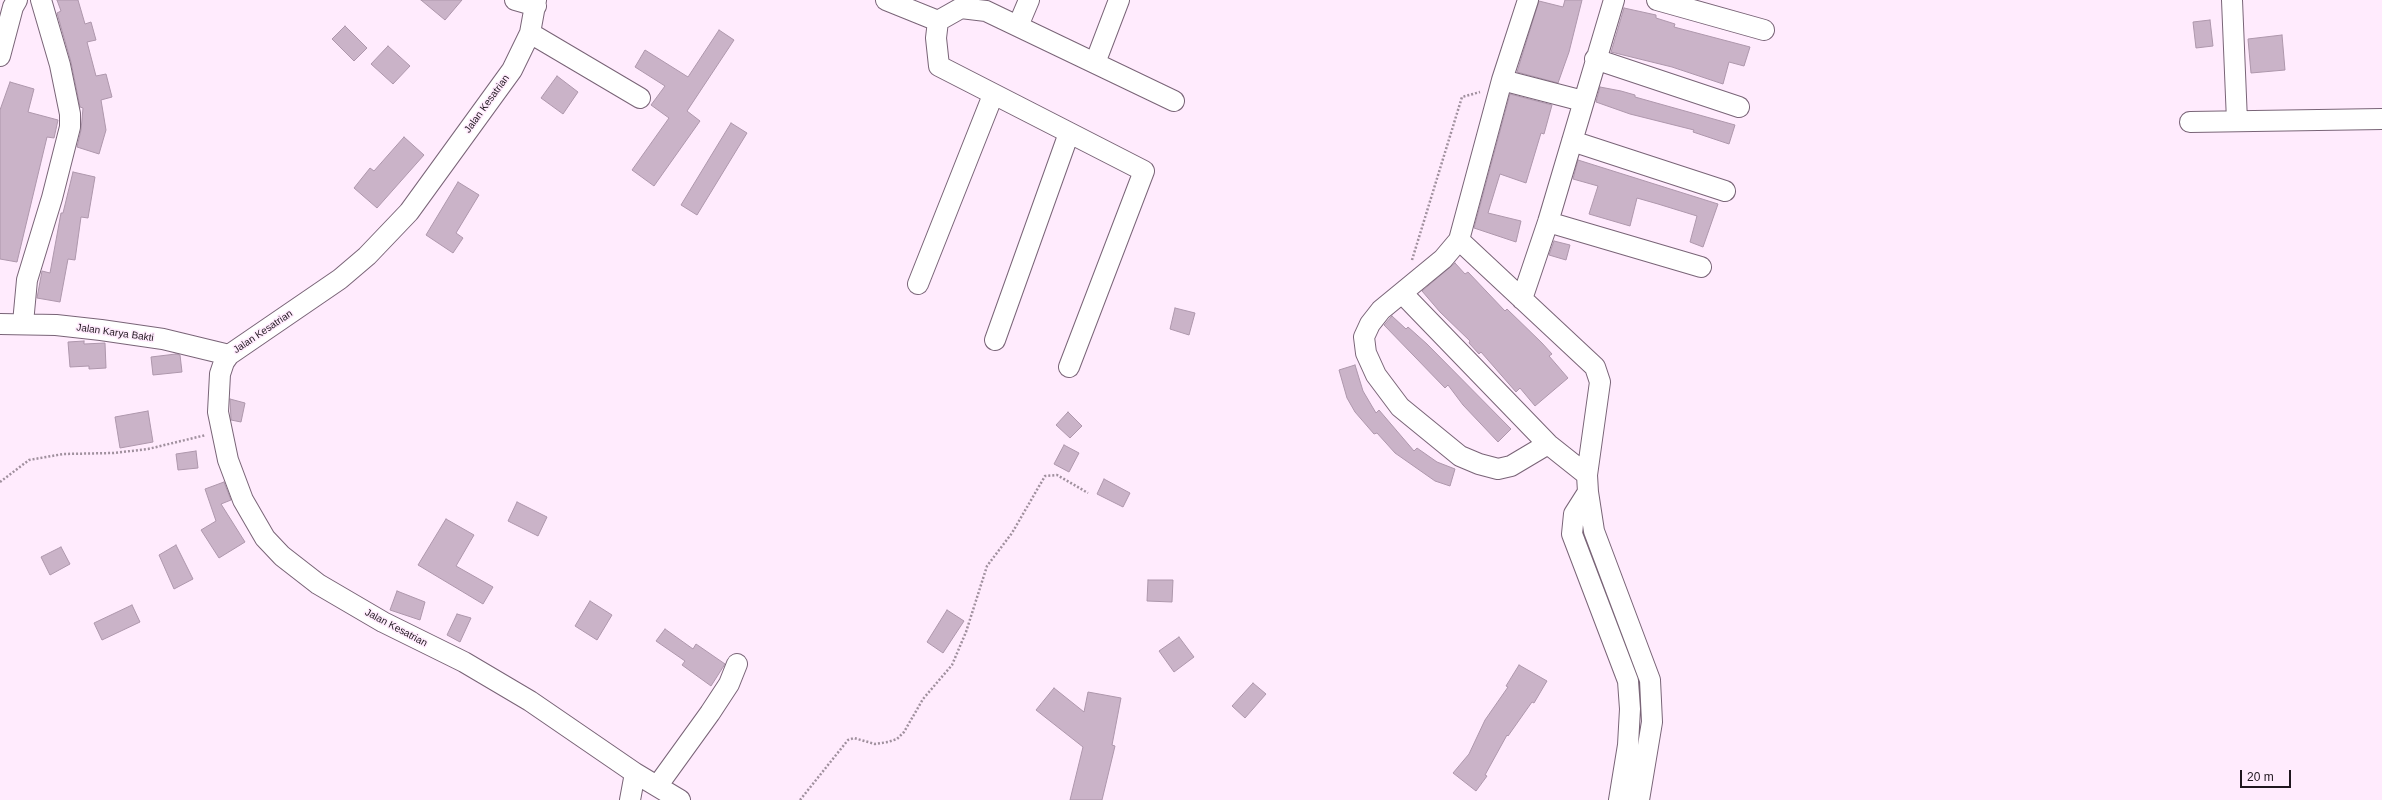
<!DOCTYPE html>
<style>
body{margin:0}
#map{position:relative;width:2382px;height:800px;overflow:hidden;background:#ffebfd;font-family:Helvetica,sans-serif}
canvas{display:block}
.scale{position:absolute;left:2240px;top:770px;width:51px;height:18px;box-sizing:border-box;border:2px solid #1f161e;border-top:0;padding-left:5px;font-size:12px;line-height:14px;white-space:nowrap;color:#1f161e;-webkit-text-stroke:3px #ffebfd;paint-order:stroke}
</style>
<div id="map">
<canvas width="2382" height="800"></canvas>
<div class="scale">20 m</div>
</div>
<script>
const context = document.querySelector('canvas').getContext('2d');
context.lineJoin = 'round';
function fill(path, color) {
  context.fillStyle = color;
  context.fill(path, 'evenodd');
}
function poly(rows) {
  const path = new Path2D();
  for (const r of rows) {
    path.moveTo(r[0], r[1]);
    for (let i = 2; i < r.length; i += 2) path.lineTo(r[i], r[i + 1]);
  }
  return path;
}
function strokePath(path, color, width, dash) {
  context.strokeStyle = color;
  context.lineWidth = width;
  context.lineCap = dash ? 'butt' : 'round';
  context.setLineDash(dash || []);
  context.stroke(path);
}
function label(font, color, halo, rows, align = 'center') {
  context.font = font + ' Helvetica,sans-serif';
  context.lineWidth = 3;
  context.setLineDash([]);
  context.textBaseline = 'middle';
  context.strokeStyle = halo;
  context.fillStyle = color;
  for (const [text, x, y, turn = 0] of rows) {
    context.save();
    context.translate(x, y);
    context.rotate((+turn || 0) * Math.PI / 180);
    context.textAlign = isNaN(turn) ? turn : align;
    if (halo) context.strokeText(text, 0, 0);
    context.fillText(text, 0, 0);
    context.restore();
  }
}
const building = poly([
 [57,0,78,0,85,24,91,22,96,40,87,42,96,76,106,74,112,97,101,100,106,130,99,154,77,147,81,130,83,108,80,107,71,62,57,13,61,11,57,0],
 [421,0,462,0,445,20,421,0],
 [1565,0,1582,0,1569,52,1558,83,1517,72,1539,1,1563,7,1565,0],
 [1624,8,1656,15,1656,18,1675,24,1674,27,1750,47,1744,66,1729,62,1723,84,1672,67,1611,52,1624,8],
 [2210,20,2213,46,2196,48,2193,22,2210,20],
 [345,26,367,48,354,61,332,39,345,26],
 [719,30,734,40,687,111,700,121,654,186,632,170,669,118,651,105,665,86,635,67,645,50,688,77,719,30],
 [2282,35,2285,70,2251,73,2248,39,2282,35],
 [388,46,410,66,393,84,371,64,388,46],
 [557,76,578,92,563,114,541,98,557,76],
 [10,82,34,89,28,112,58,120,54,138,47,137,17,262,0,259,0,110,10,82],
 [1600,87,1621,91,1635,95,1635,97,1735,125,1729,144,1693,132,1694,130,1630,114,1596,102,1600,87],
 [1510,94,1552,105,1544,134,1541,133,1526,183,1500,174,1488,213,1521,221,1516,242,1474,228,1510,94],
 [731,123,747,133,697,215,681,205,731,123],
 [404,137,424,155,377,208,354,188,370,168,374,171,404,137],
 [1578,160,1718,204,1703,247,1690,242,1697,216,1658,204,1637,198,1630,226,1589,214,1598,186,1573,179,1578,160],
 [73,172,95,177,88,218,81,217,75,260,68,259,60,302,37,298,42,271,50,273,61,213,63,213,73,172],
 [458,182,479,195,456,233,463,238,453,253,426,235,458,182],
 [1554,241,1570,245,1566,260,1549,255,1554,241],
 [1455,263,1465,274,1468,272,1505,311,1507,309,1542,343,1552,354,1549,356,1568,378,1535,406,1520,388,1516,392,1481,352,1479,354,1469,343,1470,341,1440,312,1422,291,1455,263],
 [1175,308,1195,313,1189,335,1170,329,1175,308],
 [1392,316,1406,329,1408,327,1427,344,1511,429,1498,442,1463,405,1448,385,1445,388,1384,325,1392,316],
 [84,341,84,344,105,343,106,368,89,369,89,366,70,367,68,342,84,341],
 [176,354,180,355,182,372,153,375,151,357,176,354],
 [1355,365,1363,391,1376,413,1379,410,1414,451,1417,448,1437,462,1455,469,1450,486,1435,481,1395,453,1377,433,1374,434,1355,412,1347,398,1339,370,1355,365],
 [230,399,245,403,241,422,231,420,230,399],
 [148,411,153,442,120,448,115,417,148,411],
 [1068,412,1082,426,1070,438,1056,425,1068,412],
 [1064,445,1079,453,1069,472,1054,464,1064,445],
 [196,451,198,468,178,470,176,454,196,451],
 [1104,479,1130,493,1123,507,1097,494,1104,479],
 [224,482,231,500,221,504,245,542,219,558,201,530,216,521,205,489,224,482],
 [517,502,547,517,538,536,508,521,517,502],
 [446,519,474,535,456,566,493,587,483,604,418,565,446,519],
 [176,545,193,579,174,589,159,555,176,545],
 [61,547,70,564,50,575,41,557,61,547],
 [1148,580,1173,580,1172,602,1147,601,1148,580],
 [397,591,425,602,420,620,390,610,397,591],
 [590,601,612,615,597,640,575,626,590,601],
 [132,605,140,622,102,640,94,623,132,605],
 [947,610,964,621,943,653,927,642,947,610],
 [457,614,471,618,460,642,447,635,457,614],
 [665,629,693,649,696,644,725,664,711,686,682,665,685,661,656,641,665,629],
 [1179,637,1194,657,1174,672,1159,651,1179,637],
 [1519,665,1547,681,1534,703,1532,702,1508,736,1507,735,1485,775,1487,776,1476,791,1453,773,1469,754,1485,720,1508,687,1506,686,1519,665],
 [1253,683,1266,694,1245,718,1232,706,1253,683],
 [1054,688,1084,712,1088,692,1121,698,1112,745,1115,746,1102,800,1070,800,1083,747,1036,710,1054,688]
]);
fill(building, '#cab3c8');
strokePath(building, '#ae97ac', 1);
const minor = poly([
 [515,0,536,6],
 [536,0,530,33,512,70,409,212,367,256,340,279,229,355,224,362,220,374,218,412,228,460,243,500,265,538,282,556,318,584,383,622,464,662,530,701,635,773,680,800],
 [886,0,938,21,936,38,939,66,1144,171,1069,367],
 [1657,0,1764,30],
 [2232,0,2237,121],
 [938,21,961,8,986,11,1174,101],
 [1018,26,1029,0],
 [530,33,640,98],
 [0,56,13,7,17,0],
 [1595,59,1739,107],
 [1095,63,1119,0],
 [1502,80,1528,0],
 [2190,122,2382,119],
 [1572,141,1725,191],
 [1548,222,1701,267],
 [1459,240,1595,367,1600,382,1587,475,1588,492,1594,531,1650,680,1652,722,1639,800],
 [918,284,993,95],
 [1402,293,1548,444,1587,475],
 [1522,299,1548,222,1614,0],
 [23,323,27,280,52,198,70,127,70,114,60,65,41,0],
 [0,324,56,325,101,330,163,339,229,355],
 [995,340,1069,133],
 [1548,444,1511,466,1498,469,1479,464,1460,456,1400,407,1376,375,1366,353,1364,337,1370,324,1381,310,1443,259,1459,240,1502,80,1583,101],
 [1588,492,1574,514,1572,534,1628,681,1630,709,1628,745,1619,800],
 [658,785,710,713,729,684,737,664],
 [630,800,635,773]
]);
strokePath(minor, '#796477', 22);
strokePath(poly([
 [1412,260,1462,97,1480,92],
 [0,482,29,460,63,454,114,453,148,449,206,435],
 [800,800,848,740,854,738,875,744,888,742,897,739,904,732,923,699,952,665,966,632,987,566,1012,533,1045,476,1057,475,1088,493]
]), '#a0909e', 2.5, [2, 2]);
strokePath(minor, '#fff', 20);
label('10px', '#1f161e', '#ffebfd', [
 ["Jalan Kesatrian",487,104,-54],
 ["Jalan Kesatrian",263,332,-34],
 ["Jalan Karya Bakti",115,333,8],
 ["Jalan Kesatrian",396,628,28]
]);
</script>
